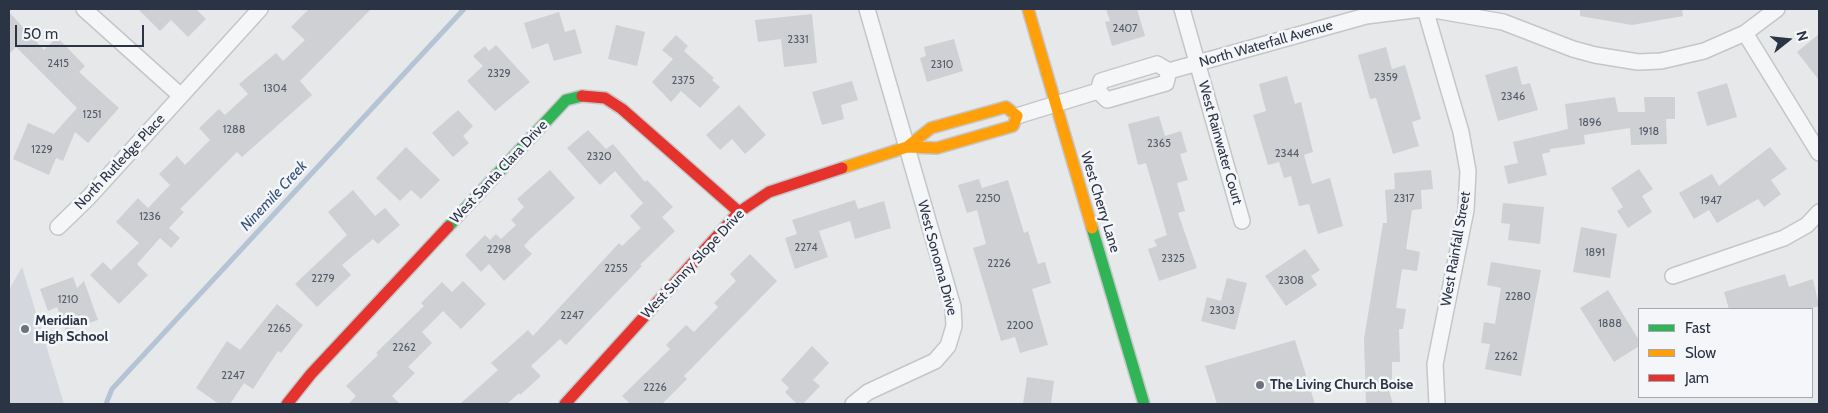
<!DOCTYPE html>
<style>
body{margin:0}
#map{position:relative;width:1828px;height:413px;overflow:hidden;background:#e6e8ea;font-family:Cabin,sans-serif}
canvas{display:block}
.frame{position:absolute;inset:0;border:10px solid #2b3445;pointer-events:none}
.legend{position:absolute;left:1638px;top:308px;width:175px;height:90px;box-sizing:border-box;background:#f4f6f9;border:1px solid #a4a8b1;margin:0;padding:6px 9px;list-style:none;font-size:15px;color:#2b3445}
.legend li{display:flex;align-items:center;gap:10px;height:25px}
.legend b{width:25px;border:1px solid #a4a8b1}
.north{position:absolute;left:1763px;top:15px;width:50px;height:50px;-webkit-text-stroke:4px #f4f6f9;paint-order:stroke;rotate:74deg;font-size:14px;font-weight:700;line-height:20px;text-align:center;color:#2b3445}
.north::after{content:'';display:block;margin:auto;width:18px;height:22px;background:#2b3445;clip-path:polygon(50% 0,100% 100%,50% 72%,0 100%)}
.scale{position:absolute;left:15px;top:25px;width:129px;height:22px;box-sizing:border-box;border:2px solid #2b3445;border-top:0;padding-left:6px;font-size:15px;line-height:18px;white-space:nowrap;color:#2b3445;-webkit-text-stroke:4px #f4f6f9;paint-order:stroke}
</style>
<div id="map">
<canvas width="1828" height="413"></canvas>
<div class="frame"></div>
<ul class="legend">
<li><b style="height:6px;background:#30b455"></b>Fast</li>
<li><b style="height:6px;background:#ff9f0a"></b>Slow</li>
<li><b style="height:6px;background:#e5322d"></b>Jam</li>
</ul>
<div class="north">N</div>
<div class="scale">50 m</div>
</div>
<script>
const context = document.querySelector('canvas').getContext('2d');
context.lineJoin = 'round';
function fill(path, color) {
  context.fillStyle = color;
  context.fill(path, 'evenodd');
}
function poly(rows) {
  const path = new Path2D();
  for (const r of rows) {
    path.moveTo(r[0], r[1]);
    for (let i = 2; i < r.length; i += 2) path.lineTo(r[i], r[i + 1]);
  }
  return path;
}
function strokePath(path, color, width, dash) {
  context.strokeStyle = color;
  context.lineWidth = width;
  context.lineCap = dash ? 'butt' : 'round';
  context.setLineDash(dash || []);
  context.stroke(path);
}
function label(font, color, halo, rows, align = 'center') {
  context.font = font + ' Cabin,sans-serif';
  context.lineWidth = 5;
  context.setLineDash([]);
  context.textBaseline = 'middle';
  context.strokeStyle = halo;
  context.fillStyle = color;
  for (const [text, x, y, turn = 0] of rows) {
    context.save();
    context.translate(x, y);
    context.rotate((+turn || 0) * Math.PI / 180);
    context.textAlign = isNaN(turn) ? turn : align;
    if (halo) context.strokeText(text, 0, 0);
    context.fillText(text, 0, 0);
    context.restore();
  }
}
fill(poly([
 [22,267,53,368,64,404,9,404,9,290]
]), '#d4d7dd');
strokePath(poly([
 [106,404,112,389,464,9]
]), '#b4c4d5', 5);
fill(poly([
 [138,9,196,9,206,19,188,37,171,20,160,31],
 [309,9,371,9,300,81,312,95,242,157,237,152,180,209,184,212,169,228,180,238,171,248,160,238,137,264,148,275,119,304,90,275,103,262,111,270,139,243,116,222,138,198,148,208,170,185,159,174,177,156,185,165,210,140,199,128,219,109,225,115,248,94,239,84,276,53,283,61,305,40,291,27],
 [1106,9,1137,9,1145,36,1112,46,1105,22,1110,21],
 [1580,9,1682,9,1683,16,1632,25,1580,16],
 [9,12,44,50,57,37,85,66,79,72,119,108,88,143,75,132,63,161,56,158,49,175,13,159,28,123,54,134,77,108,16,47,9,54],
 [559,12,565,32,575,29,582,53,554,61,548,43,532,49,524,23],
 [812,14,817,63,784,67,781,39,758,42,755,20],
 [616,25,645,32,637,66,608,59],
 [1819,34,1819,80,1797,52],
 [676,35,688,46,684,51,714,78,712,80,720,87,700,108,681,91,671,102,652,82,673,59,662,50],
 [954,39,963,71,927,82,920,58,926,56,924,47],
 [496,45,530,82,495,111,467,81,483,66,473,56,485,46,489,51],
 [1386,47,1392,69,1405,65,1421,119,1412,122,1419,146,1393,154,1376,98,1370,99,1358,55],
 [1517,66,1522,85,1530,83,1538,110,1498,121,1485,75],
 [1287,76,1295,104,1301,102,1313,152,1304,155,1312,184,1330,178,1343,226,1318,234,1309,204,1299,206,1291,176,1284,178,1279,162,1268,165,1253,115,1266,111,1259,84],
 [852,81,858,100,841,105,844,119,822,125,812,92],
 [1727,83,1737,117,1707,126,1697,92],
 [1615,97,1618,112,1645,112,1644,97,1675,97,1675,119,1666,119,1667,144,1631,145,1630,128,1584,135,1585,144,1550,149,1550,152,1542,154,1547,175,1508,184,1504,166,1518,163,1513,142,1568,129,1565,104],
 [739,105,766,135,745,154,732,139,720,150,706,135],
 [458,110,473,126,463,136,469,143,453,157,432,133],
 [1159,116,1165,136,1181,131,1187,152,1180,154,1188,180,1177,183,1185,211,1178,213,1197,268,1159,281,1148,249,1157,246,1154,240,1167,235,1146,163,1138,165,1128,124],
 [588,130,606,149,613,144,645,182,647,180,673,207,662,217,675,231,640,265,642,266,566,345,560,339,531,366,541,376,520,395,519,393,507,404,460,404,498,370,491,363,528,330,533,336,619,243,622,246,641,228,630,216,643,203,615,171,600,185,567,148],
 [406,147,440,180,421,199,411,190,400,201,376,178],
 [1770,147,1787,169,1771,180,1781,194,1764,207,1758,199,1717,223,1709,210,1694,219,1679,193,1712,174,1719,186],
 [1639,169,1653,189,1642,196,1652,212,1628,228,1617,211,1623,207,1611,188],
 [550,170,575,198,529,240,524,246,532,254,504,281,489,264,481,272,465,255,485,235,490,240,496,234,501,239,516,225,511,220,524,207,517,199],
 [1431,170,1433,189,1421,190,1422,209,1412,210,1406,249,1420,252,1417,271,1402,269,1396,308,1406,309,1403,329,1399,329,1400,362,1392,362,1392,384,1387,384,1393,404,1366,404,1364,339,1383,223,1387,223,1385,190,1395,189,1394,173],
 [979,179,982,188,1008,180,1024,233,1028,231,1038,264,1045,262,1051,283,1032,289,1048,345,1020,353,1015,337,1001,341,973,248,986,244,977,210,967,213,958,185],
 [353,190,375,216,385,208,400,225,378,244,373,239,342,265,351,275,317,307,295,284,347,235,328,212],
 [855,200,858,209,884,201,891,228,855,239,850,221,819,231,828,257,795,269,785,238,797,234,792,220],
 [1503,203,1544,207,1540,244,1508,240,1510,224,1501,223],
 [1581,227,1617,234,1610,278,1573,272],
 [1305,249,1320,270,1311,276,1317,285,1286,306,1265,276],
 [750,254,777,281,684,376,687,379,662,404,630,404,622,396,670,349,666,345,686,325,694,332,718,307,714,303,736,281,730,274],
 [1491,262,1541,270,1521,376,1485,369,1490,344,1481,343,1484,322,1495,324,1501,288,1487,285],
 [1785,274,1789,287,1813,279,1819,306,1809,309,1729,309,1724,292],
 [73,277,77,288,84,281,98,320,66,331,57,307,48,311,40,289],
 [1227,278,1247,283,1235,330,1201,321,1207,297,1221,301],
 [463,281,486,304,461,329,443,311,422,332,432,343,408,367,415,373,392,396,400,404,348,404,356,396,346,386,378,355,376,353,424,306,421,303,442,282,452,292],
 [1608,290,1639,340,1639,346,1614,362,1580,308],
 [277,304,303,325,281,353,278,351,253,389,244,383,230,404,219,404,196,388,227,341,240,350],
 [1295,340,1315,404,1217,404,1205,366],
 [812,346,829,363,813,380,820,386,803,404,797,404,785,392,789,388,781,380],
 [1027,377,1054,381,1051,404,1023,404]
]), '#ced0d3');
const street = poly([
 [84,9,181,96],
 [1182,9,1242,221],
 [1425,9,1461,132,1468,171,1466,210,1435,364,1437,404],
 [1428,9,1503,22,1573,49,1595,55,1638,62,1661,61,1704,51,1745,33,1777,9],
 [1745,33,1819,153],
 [1157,64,1169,71,1166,83,1107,100,1098,91,1101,81,1157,64],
 [1169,71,1366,16,1422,9],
 [1017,116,1098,91],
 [58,227,89,197,260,9],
 [1673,276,1784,238,1807,225,1819,212],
 [853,404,868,392,935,361,948,346,954,326,953,307,867,9]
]);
const fast = poly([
 [448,227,566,100,582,96],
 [1092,228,1144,404]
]);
const slow = poly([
 [1028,9,1092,228],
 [842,168,907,147,937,148,1013,126,1017,116,1006,107,931,128,907,147]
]);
const jam = poly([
 [582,96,605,98,622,109,739,212],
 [287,404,311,374,448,227],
 [565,404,739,212,769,192,842,168]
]);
strokePath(street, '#c4c6c8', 18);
strokePath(fast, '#c4c6c8', 14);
strokePath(slow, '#c4c6c8', 14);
strokePath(jam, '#c4c6c8', 14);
strokePath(street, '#f5f6f7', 15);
strokePath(fast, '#30b455', 11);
strokePath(slow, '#ff9f0a', 11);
strokePath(jam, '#e5322d', 11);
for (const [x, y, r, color] of [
 [25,329,5,"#6c737f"],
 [1260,385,5,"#6c737f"]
]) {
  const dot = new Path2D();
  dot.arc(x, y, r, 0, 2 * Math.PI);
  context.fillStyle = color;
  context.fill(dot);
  strokePath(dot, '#f4f6f9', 2);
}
label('11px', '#545c69', null, [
 ["2407",1125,29],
 ["2331",798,40],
 ["2415",58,64],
 ["2310",942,65],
 ["2329",499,74],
 ["2359",1386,78],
 ["2375",683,81],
 ["1304",275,89],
 ["2346",1513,97],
 ["1251",92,115],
 ["1896",1590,123],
 ["1288",234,130],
 ["1918",1649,132],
 ["2365",1159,144],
 ["1229",42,150],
 ["2344",1287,154],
 ["2320",599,157],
 ["2250",988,199],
 ["2317",1404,199],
 ["1947",1711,201],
 ["1236",150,217],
 ["2274",806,248],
 ["2298",499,250],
 ["1891",1595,253],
 ["2325",1173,259],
 ["2226",999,264],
 ["2255",616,269],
 ["2279",323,279],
 ["2308",1291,281],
 ["2280",1518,297],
 ["1210",68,300],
 ["2303",1222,311],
 ["2247",572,316],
 ["1888",1610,324],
 ["2200",1020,326],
 ["2265",279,329],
 ["2262",404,348],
 ["2262",1506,357],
 ["2247",233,376],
 ["2226",655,388]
]);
label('14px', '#2b3445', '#f4f6f9', [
 ["North Waterfall Avenue",1266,44,-16],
 ["West Rainwater Court",1220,143,74],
 ["North Rutledge Place",120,162,-47],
 ["West Santa Clara Drive",499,172,-47],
 ["West Cherry Lane",1100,202,73],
 ["West Rainfall Street",1456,249,-80],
 ["West Sonoma Drive",937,258,75],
 ["West Sunny Slope Drive",693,264,-47]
]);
label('bold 14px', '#2b3445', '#f4f6f9', [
 ["Meridian",35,321],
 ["High School",35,337],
 ["The Living Church Boise",1270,385]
], 'left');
label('italic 15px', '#34527a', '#f4f6f9', [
 ["Ninemile Creek",274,196,-47]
]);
</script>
